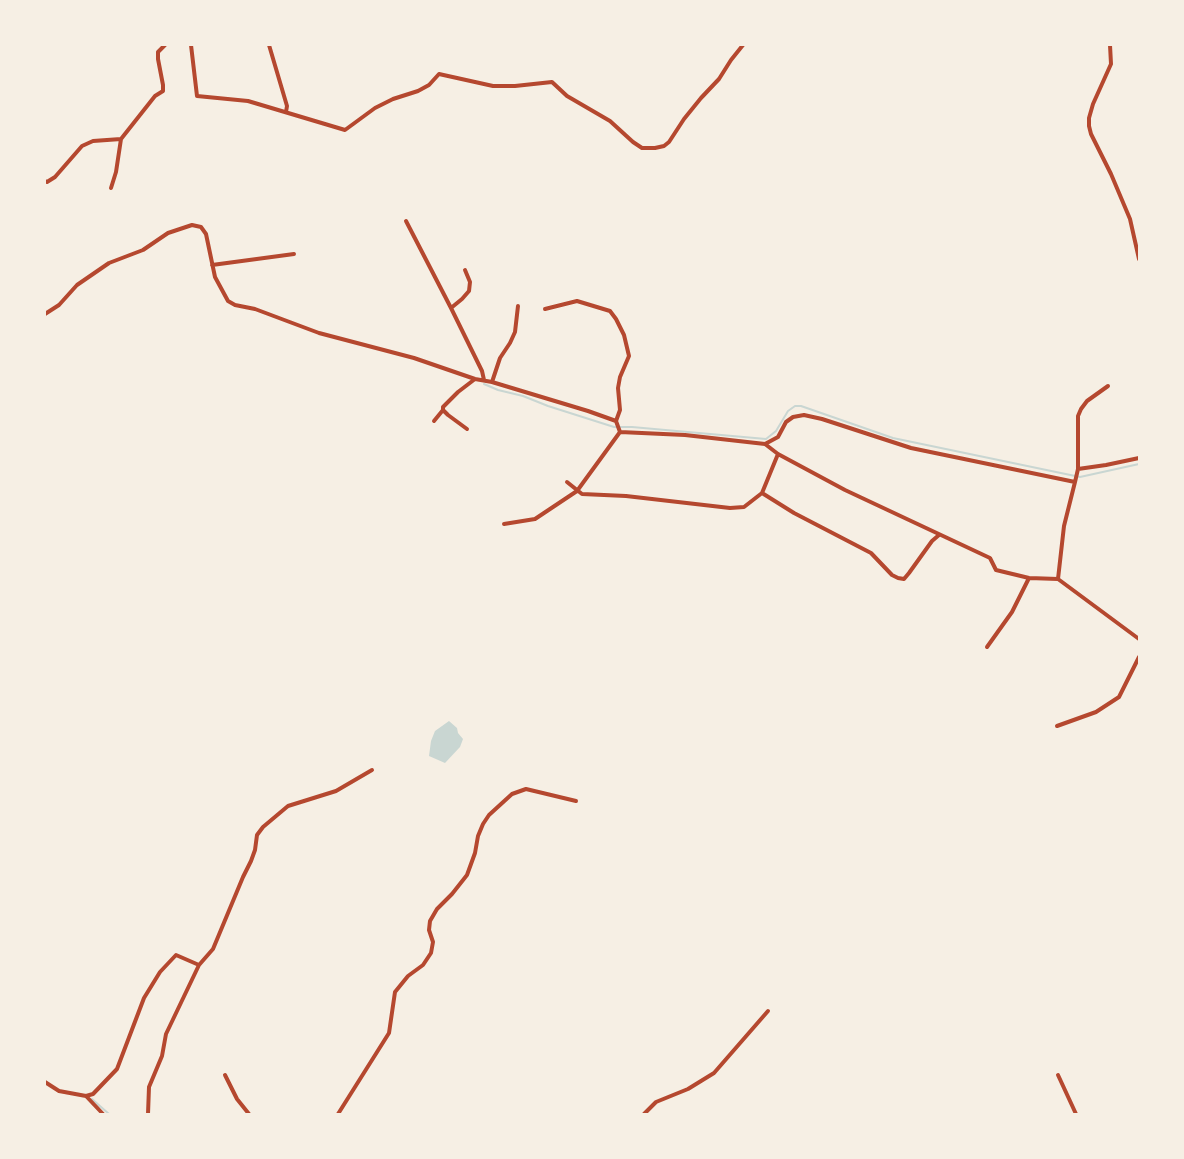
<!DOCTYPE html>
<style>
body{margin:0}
#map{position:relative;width:1184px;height:1159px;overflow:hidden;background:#f6efe4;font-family:"Open Sans",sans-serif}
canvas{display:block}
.frame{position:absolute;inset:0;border:46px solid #f6efe4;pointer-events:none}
</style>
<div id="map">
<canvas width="1184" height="1159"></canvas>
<div class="frame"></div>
</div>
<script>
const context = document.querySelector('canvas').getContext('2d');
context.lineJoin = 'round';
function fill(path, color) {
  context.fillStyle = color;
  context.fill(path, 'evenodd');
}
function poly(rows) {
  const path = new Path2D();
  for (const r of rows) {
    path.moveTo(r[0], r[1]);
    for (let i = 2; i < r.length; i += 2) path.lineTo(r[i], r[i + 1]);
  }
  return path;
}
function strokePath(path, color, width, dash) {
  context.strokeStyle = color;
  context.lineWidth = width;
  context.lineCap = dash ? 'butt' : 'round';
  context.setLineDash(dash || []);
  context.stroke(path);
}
fill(poly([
 [449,721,457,728,458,733,463,739,460,747,445,763,429,756,431,741,435,731]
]), '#c9d6d2');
strokePath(poly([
 [484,384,498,390,523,396,548,406,614,427,632,427,766,439,776,431,788,411,795,406,801,406,893,438,1080,477,1139,464],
 [92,1099,109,1114]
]), '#c9d6d2', 2);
strokePath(poly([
 [191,45,197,96,248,101,345,130,375,108,393,99,418,91,429,85,439,74,493,86,515,86,552,82,567,96,610,121,633,142,642,148,655,148,664,146,669,142,684,119,701,98,719,79,731,60,743,45],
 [269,45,287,106,286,112],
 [1110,45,1111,64,1093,104,1089,118,1089,126,1091,134,1111,174,1130,219,1139,259],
 [45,181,47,182,55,177,82,146,93,141,121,139],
 [111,188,116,172,121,139,155,96,163,91,163,85,158,59,158,52,165,45],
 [406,221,451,308,482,371,484,380],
 [212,265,294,254],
 [451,308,462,299,469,291,470,282,465,270],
 [545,309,577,301,610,311,616,319,624,335,629,356,620,377,618,388,620,410,616,421,620,432],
 [45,314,59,305,77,285,109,263,143,250,168,233,192,225,201,227,206,234,215,277,228,301,235,305,255,309,319,333,414,358,475,379,492,382,500,358,510,343,515,332,518,306],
 [492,382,588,411,616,421],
 [434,421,443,410],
 [467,429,448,415,443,410,443,407,458,392,475,379],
 [620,432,685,435,765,444,778,454,845,490,990,558,996,570,1029,578,1058,579,1139,639],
 [765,444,778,437,786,422,793,417,804,415,822,419,911,448,1075,482,1078,469,1106,465,1139,458],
 [1078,469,1078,416,1081,409,1087,401,1108,386],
 [567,482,582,494,626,496,730,508,744,507,762,493,778,454],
 [762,493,794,513,871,553,892,575,898,578,904,579,909,573,932,541,939,535],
 [504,524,535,519,577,491,620,432],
 [1058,579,1064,526,1075,482],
 [987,647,1012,612,1029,578],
 [1057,726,1096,712,1119,697,1139,657],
 [225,1075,237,1099,249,1114],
 [1058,1075,1076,1114],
 [45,1082,59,1091,86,1096,93,1094,117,1069,144,998,160,972,176,955,199,965],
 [86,1096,103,1114],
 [148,1114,149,1087,162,1056,166,1034,199,965,213,949,243,877,251,861,255,850,257,835,263,827,288,806,336,791,372,770],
 [338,1114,389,1033,395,992,408,976,423,965,431,953,433,942,429,930,430,921,437,909,452,894,467,875,475,853,478,836,483,824,489,815,512,794,526,789,576,801],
 [644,1114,656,1102,688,1089,714,1073,768,1011]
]), '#b5482f', 4);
</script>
